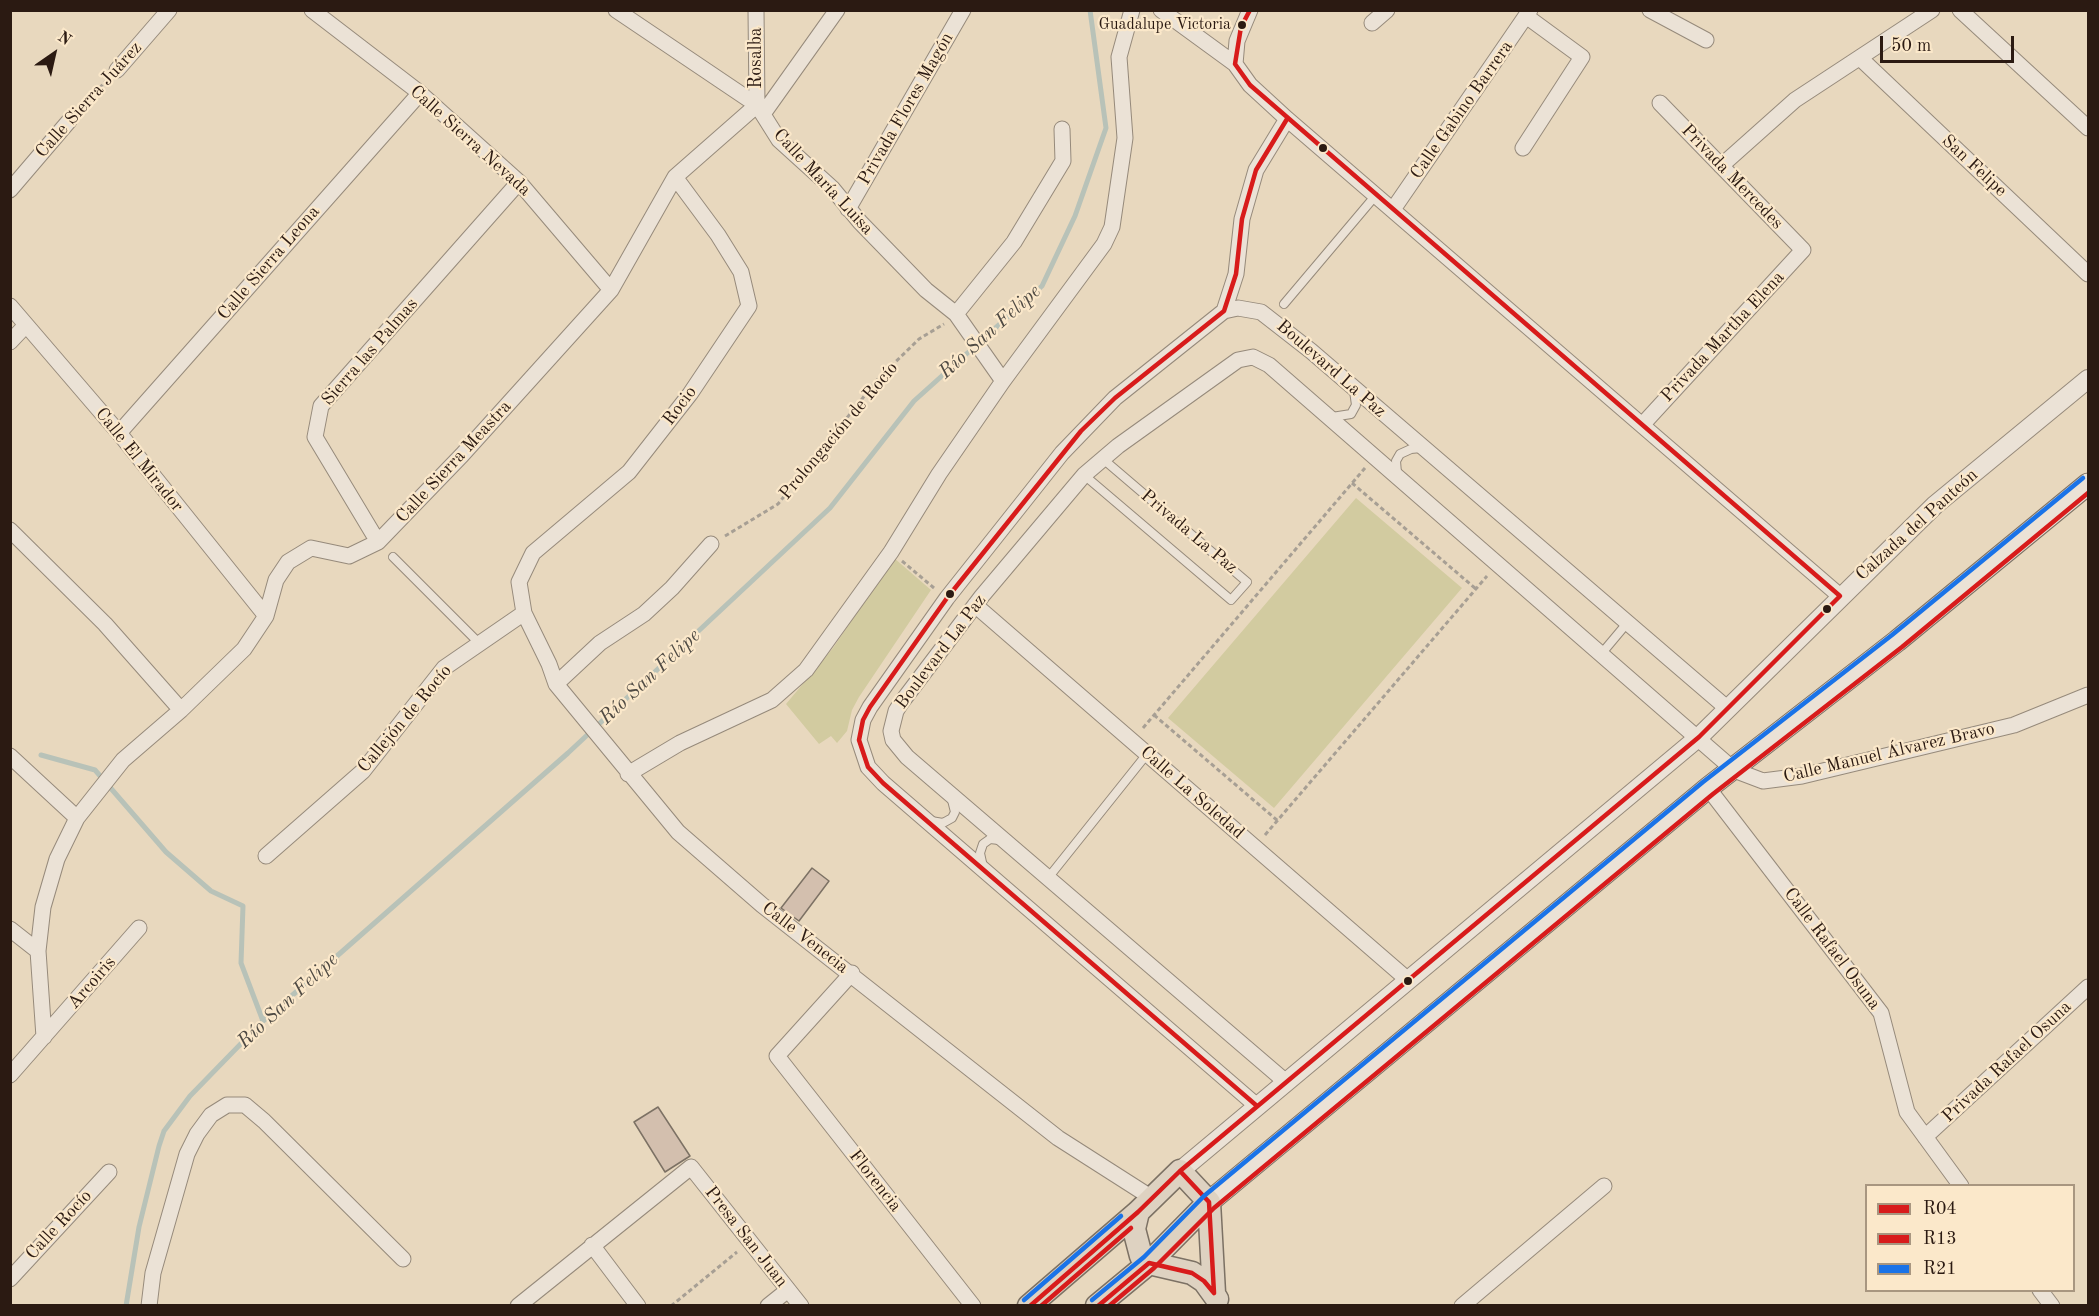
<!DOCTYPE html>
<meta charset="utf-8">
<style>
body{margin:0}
#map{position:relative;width:2099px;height:1316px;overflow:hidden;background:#e8d8be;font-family:"Old Standard TT",serif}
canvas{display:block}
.frame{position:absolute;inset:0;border:12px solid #2b1a12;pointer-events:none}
.legend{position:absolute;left:1865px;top:1184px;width:210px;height:108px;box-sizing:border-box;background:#fbe8ca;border:2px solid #a89680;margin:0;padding:8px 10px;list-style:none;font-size:18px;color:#2b1a12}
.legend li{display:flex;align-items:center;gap:12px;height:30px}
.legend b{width:30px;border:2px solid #a89680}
.north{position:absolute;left:24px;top:24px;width:60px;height:60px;-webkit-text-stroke:4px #fbe8ca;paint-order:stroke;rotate:34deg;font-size:16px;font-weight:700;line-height:24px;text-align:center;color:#2b1a12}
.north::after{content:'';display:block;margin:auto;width:21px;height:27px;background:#2b1a12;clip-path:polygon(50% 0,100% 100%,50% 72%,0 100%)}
.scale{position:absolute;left:1880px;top:36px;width:134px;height:27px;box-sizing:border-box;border:3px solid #2b1a12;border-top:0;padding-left:8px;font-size:18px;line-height:21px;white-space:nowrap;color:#2b1a12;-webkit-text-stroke:4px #fbe8ca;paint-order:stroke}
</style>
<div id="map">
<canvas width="2099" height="1316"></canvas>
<div class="frame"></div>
<ul class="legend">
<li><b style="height:8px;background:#d81b1b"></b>R04</li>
<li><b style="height:8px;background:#d81b1b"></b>R13</li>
<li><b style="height:8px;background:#1a73e8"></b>R21</li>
</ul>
<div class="north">N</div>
<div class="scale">50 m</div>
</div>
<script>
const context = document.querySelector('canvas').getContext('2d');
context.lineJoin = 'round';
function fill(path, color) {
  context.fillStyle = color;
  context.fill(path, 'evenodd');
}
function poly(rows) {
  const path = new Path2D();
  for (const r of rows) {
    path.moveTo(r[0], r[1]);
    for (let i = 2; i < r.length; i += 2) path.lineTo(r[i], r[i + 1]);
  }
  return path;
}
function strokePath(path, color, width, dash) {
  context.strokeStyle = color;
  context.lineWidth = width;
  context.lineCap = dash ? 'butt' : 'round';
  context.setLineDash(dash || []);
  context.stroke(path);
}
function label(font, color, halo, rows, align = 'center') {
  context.font = font + ' "Old Standard TT",serif';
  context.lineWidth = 4.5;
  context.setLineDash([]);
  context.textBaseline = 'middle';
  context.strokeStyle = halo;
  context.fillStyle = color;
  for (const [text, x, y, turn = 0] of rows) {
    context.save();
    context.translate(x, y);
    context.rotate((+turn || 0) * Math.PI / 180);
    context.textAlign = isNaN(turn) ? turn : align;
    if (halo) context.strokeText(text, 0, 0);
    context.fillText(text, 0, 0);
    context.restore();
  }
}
fill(poly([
 [1356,498,1462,588,1274,808,1168,718],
 [894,558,931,590,859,697,852,710,847,731,837,743,831,736,819,744,786,704,833,648]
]), '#d2cba0');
strokePath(poly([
 [41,755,95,770,166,852,211,891,243,906,241,963,263,1021],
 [126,1306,139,1227,159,1146,164,1131,190,1096,263,1021,568,753,830,508,914,401,1042,286,1075,216,1106,128,1090,10]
]), '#b8c2b8', 5);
const building = poly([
 [812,868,829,881,799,921,781,908,812,868],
 [658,1107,690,1156,665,1172,634,1122,658,1107]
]);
fill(building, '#d3bfae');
strokePath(building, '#7c7164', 1.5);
const service = poly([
 [1284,304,1376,195],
 [1332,417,1351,414,1356,405,1354,391],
 [1397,473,1396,461,1400,454,1411,449,1421,448],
 [1084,475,1231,600,1247,582,1103,459],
 [393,557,480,644],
 [1602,653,1628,622],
 [931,821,943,823,952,818,955,812,952,800],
 [983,867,980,853,983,844,990,839,999,840],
 [1048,878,1147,754]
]);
const minor = poly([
 [312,10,420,93,519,182,611,290],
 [616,10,757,105,779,140,832,188,860,222,926,290,956,314,1003,381],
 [1161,10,1235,64,1250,85,1287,119,1840,596],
 [1650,10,1706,40],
 [1960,10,2088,128],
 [1372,23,1387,10],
 [1860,58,2088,274],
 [1235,64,1237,41,1250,10],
 [117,70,169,10],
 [763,114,837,10],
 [1523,148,1582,57,1526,16],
 [1721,166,1795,100,1932,10],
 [675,177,718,235,741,272,749,306,690,394,629,472,533,553,519,582,524,613,549,664,556,684,678,832,762,905,1058,1138,1152,1198],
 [10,190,69,121],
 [1394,208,1530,10],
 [848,209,963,10],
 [10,306,119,433,266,616],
 [1224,311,1236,274,1242,219,1256,170,1287,119],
 [956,314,1014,242,1063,161,1062,129],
 [10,342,26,325],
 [1643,424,1803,250,1660,103],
 [119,433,420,93],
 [10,530,105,624,181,710],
 [378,542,315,437,321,406,519,182],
 [975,605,1408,980],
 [556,684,600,643,644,614,672,588,711,544],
 [10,756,77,818],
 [628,774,680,743,772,700,806,670,891,552,939,474,1003,381,1104,244,1112,227,1125,138,1119,57,1132,10],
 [1708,788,1881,1013,1907,1112,1961,1186],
 [266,856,363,771,444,668,524,613],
 [10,929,38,951],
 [852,973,777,1056,973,1306],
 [44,1037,38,951,43,907,57,859,77,818,123,760,181,710,244,649,266,616,276,580,288,562,311,548,349,556,378,542,462,455,611,290,675,177,757,105,756,10],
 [10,1075,139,928],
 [1286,1082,907,757,893,740,891,731,896,711,901,703,982,596,1084,475,1118,446,1238,360,1253,357,1269,365,1734,770,1763,781,1802,776,2014,725,2088,695],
 [1257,1106,883,783,868,767,859,740,863,720,870,707,947,598,1062,453,1115,398,1224,311,1238,308,1261,312,1311,351,1728,709],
 [1925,1137,2088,987],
 [592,1245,638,1306],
 [10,1279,109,1172],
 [2040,1290,2052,1306],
 [149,1306,153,1273,187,1154,197,1134,211,1115,227,1105,245,1105,264,1121,403,1259],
 [518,1306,691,1167,801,1306],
 [768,1306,788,1290],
 [1462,1306,1604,1186]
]);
const tertiary = poly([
 [1180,1171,1699,737,1935,505,2088,379]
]);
const secondary = poly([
 [1209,1202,1708,788,1897,641,2088,484]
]);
const primary = poly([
 [1138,1212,1134,1229,1141,1256,1149,1263,1192,1273,1204,1281,1217,1299],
 [1029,1306,1138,1212,1180,1171,1209,1202,1214,1293],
 [1097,1306,1149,1263,1209,1202]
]);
strokePath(service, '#968a7b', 10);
strokePath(minor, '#968a7b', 17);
strokePath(tertiary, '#968a7b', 20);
strokePath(secondary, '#7c7164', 23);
strokePath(primary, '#7c7164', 25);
strokePath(poly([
 [79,110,107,80],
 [1352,483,1476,589],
 [725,536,778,504,878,379,919,339,944,324],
 [902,561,934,588],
 [1154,715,1278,821],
 [1143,728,1365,468],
 [1265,835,1487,576],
 [671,1306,737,1252]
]), '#a79f94', 3, [4.5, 3]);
strokePath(service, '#ebe2d6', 8);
strokePath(minor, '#ebe2d6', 15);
strokePath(tertiary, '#ebe2d6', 18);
strokePath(secondary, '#ebe2d6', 21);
strokePath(primary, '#ded2c1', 22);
strokePath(poly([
 [1257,1106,883,783,868,767,859,740,863,720,870,707,947,598,1081,431,1115,398,1224,311,1236,274,1242,219,1256,170,1287,119],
 [1180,1171,1209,1202,1214,1293],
 [1030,1306,1138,1212,1180,1171,1699,737,1840,596,1250,85,1235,64,1241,27,1250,10],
 [1098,1306,1149,1263,1192,1273,1204,1281,1214,1293]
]), '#d81b1b', 4.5);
strokePath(poly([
 [1041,1306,1131,1228],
 [1109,1306,1154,1268,1214,1208,1713,794,1902,647,2088,493]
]), '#d81b1b', 4.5);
strokePath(poly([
 [1024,1300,1121,1216],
 [1092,1300,1144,1257,1204,1196,1703,782,1892,635,2083,478]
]), '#1a73e8', 4.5);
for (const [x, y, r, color] of [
 [1242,25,5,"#2b1a12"],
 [1323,148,5,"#2b1a12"],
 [950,594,5,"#2b1a12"],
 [1827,609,5,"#2b1a12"],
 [1408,981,5,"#2b1a12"]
]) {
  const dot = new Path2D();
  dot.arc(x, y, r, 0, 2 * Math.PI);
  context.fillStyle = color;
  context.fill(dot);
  strokePath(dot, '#fbe8ca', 2);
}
label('16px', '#2b1a12', '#fbe8ca', [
 ["Guadalupe Victoria",1231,25]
], 'right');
label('18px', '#2b1a12', '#fbe8ca', [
 ["Rosalba",756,58,-90],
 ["Calle Sierra Juárez",89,100,-48],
 ["Privada Flores Magón",906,109,-60],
 ["Calle Gabino Barrera",1462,110,-55],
 ["Calle Sierra Nevada",470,141,42],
 ["San Felipe",1974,166,43],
 ["Privada Mercedes",1732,177,46],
 ["Calle María Luisa",823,182,47],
 ["Calle Sierra Leona",269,263,-49],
 ["Privada Martha Elena",1723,337,-47],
 ["Sierra las Palmas",370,352,-49],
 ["Boulevard La Paz",1331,369,41],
 ["Rocio",680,406,-53],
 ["Prolongación de Rocío",839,431,-50],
 ["Calle El Mirador",139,460,51],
 ["Calle Sierra Meastra",454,462,-47],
 ["Calzada del Panteón",1917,525,-42],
 ["Privada La Paz",1189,532,40],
 ["Boulevard La Paz",941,652,-53],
 ["Callejón de Rocío",405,719,-50],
 ["Calle Manuel Álvarez Bravo",1889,753,-13],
 ["Calle La Soledad",1192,793,41],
 ["Calle Venecia",805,938,38],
 ["Calle Rafael Osuna",1832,949,53],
 ["Arcoiris",92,983,-49],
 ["Privada Rafael Osuna",2007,1062,-43],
 ["Florencia",875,1181,52],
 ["Calle Rocío",59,1225,-47],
 ["Presa San Juan",746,1237,52]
]);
label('italic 20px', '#4f4a43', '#fbe8ca', [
 ["Río San Felipe",990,332,-42],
 ["Río San Felipe",650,677,-43],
 ["Río San Felipe",288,1001,-43]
]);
</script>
